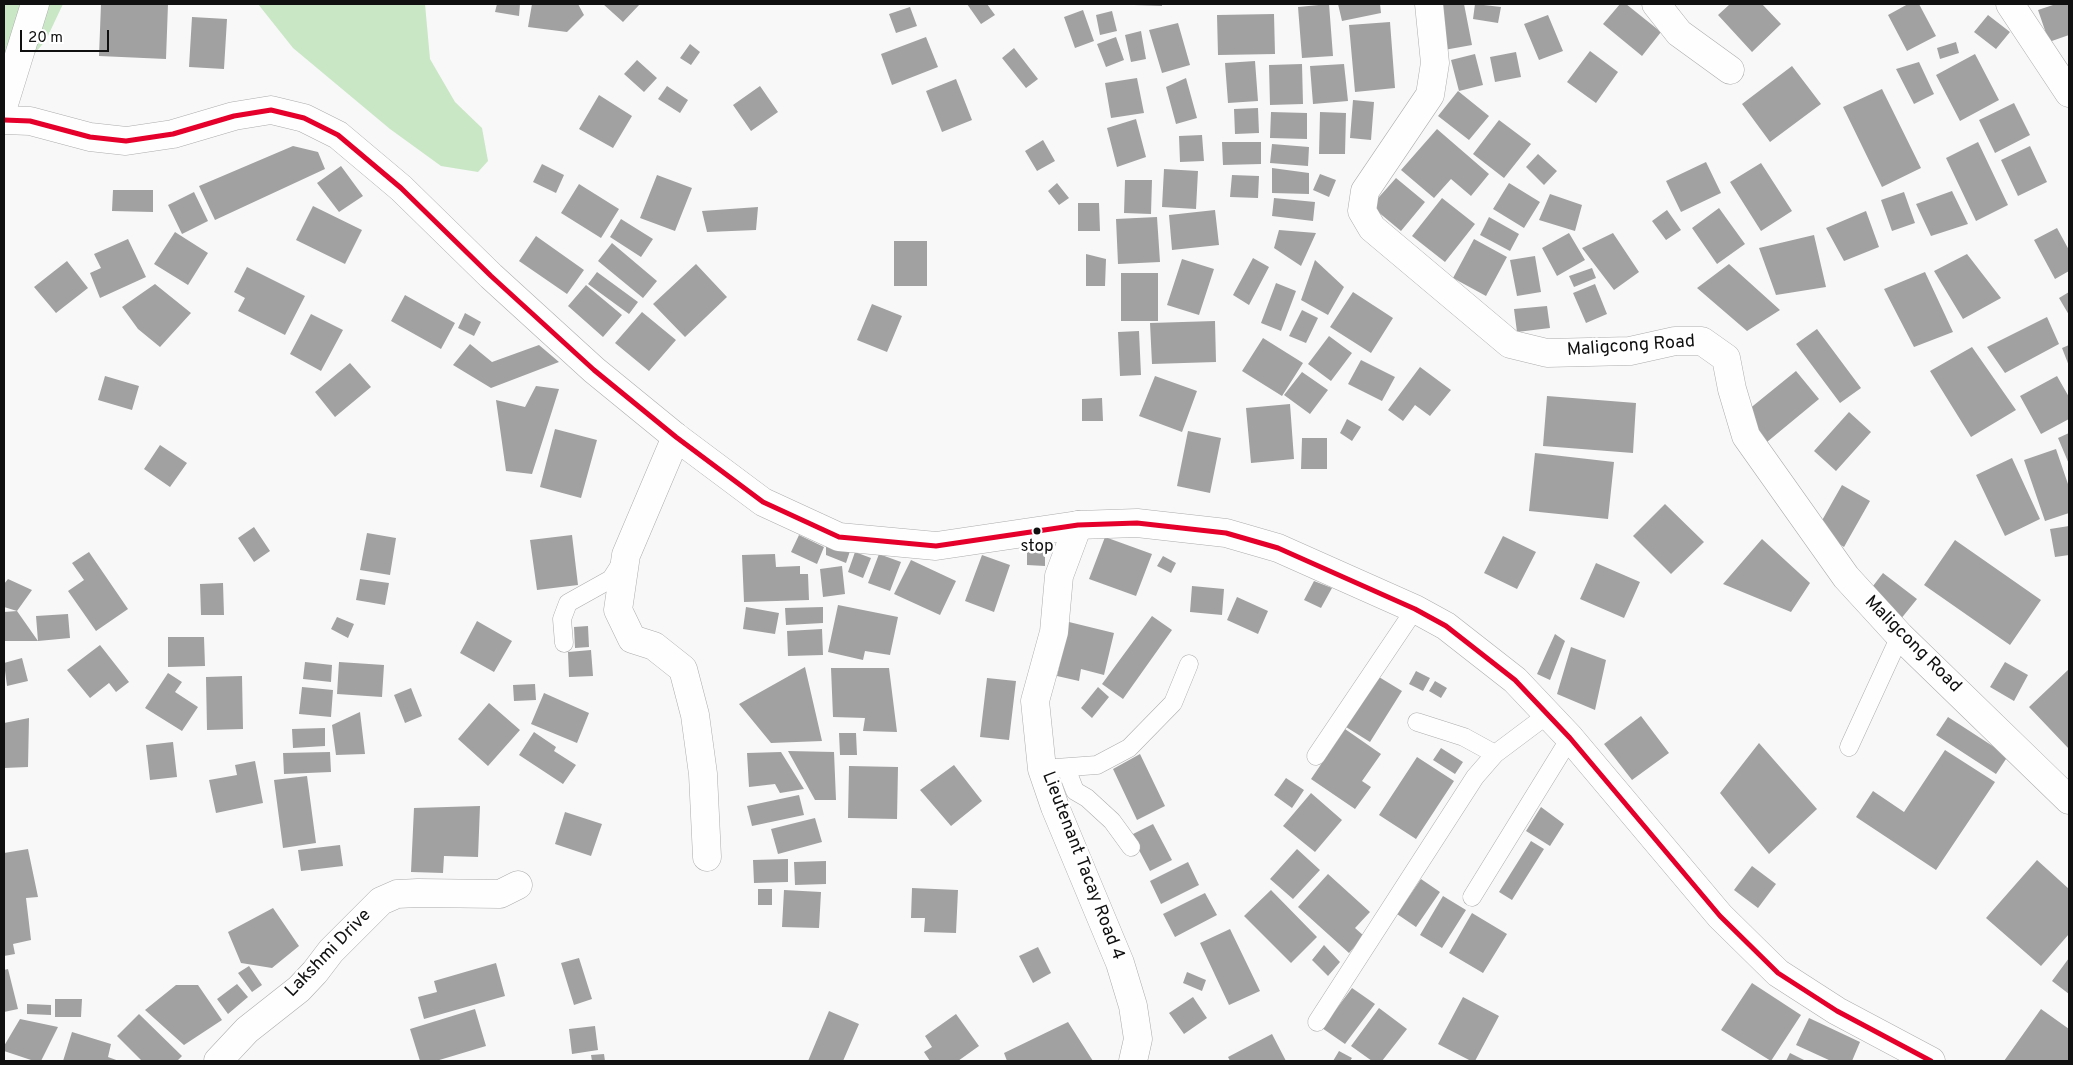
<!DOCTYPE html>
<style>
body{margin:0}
#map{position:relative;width:2073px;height:1065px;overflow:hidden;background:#f8f8f9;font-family:Overpass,sans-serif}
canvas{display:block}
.frame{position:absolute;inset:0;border:5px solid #101011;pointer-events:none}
.scale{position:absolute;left:20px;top:30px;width:89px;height:22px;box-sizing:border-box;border:2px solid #101011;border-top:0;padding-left:6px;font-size:15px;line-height:18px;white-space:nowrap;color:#101011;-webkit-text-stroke:4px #fff;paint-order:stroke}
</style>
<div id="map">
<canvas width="2073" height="1065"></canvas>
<div class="frame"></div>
<div class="scale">20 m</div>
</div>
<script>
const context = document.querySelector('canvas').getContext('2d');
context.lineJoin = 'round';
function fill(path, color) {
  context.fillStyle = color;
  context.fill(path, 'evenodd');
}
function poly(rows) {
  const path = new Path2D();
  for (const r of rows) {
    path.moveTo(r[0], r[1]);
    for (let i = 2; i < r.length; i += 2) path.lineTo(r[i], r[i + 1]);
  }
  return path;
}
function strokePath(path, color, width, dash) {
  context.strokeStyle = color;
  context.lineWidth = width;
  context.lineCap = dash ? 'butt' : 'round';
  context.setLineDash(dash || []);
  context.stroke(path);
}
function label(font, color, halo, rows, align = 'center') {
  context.font = font + ' Overpass,sans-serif';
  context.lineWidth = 5;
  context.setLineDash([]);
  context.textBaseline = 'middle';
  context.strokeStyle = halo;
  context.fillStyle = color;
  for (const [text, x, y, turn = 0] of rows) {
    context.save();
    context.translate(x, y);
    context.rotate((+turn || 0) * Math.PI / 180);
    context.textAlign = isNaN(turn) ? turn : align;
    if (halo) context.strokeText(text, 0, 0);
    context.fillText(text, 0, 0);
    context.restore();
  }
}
fill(poly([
 [4,4,63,4,46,40,21,70,4,81],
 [258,4,425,4,430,59,455,102,482,128,488,161,478,172,441,166,390,129,293,48]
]), '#c9e7c5');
fill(poly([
 [101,4,168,4,166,59,99,56],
 [497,4,520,4,519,16,495,12],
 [532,4,578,4,584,15,567,32,528,27],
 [603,4,640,4,623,22],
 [967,4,987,4,995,15,981,24],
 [1134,4,1162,4,1162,6,1134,5],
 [1329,4,1333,56,1302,58,1298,7],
 [1338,4,1380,4,1381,13,1342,21],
 [1436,4,1464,4,1472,45,1444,50],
 [1475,4,1501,7,1498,23,1473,19],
 [1620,4,1626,4,1661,32,1642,56,1603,24],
 [1730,4,1762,4,1781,24,1752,52,1718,15],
 [1908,4,1919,4,1936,36,1907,51,1888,15],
 [2056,4,2069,4,2069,35,2049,42,2038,10],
 [910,7,917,26,896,33,889,14],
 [1083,10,1094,41,1075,48,1064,17],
 [1112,11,1117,31,1100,35,1096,15],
 [1274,14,1275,54,1218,55,1217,15],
 [1548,15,1563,51,1539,60,1524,24],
 [1988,15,2010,32,1996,49,1974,32],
 [192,17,227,19,224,69,189,67],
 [1390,22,1395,88,1355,92,1349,25],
 [1178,23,1190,65,1162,73,1149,30],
 [1141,31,1146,59,1131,62,1125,35],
 [926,37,938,67,892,85,881,54],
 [1116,37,1124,60,1106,67,1097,44],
 [1956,42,1959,53,1940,59,1937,48],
 [690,44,700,52,691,65,680,58],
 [1014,48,1038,79,1026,88,1002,58],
 [1590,51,1618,72,1596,103,1567,82],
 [1516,52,1521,77,1495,82,1490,57],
 [1475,54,1483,85,1459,91,1451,60],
 [1975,54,1999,100,1960,121,1936,75],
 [637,60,657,78,644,92,624,74],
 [1255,61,1258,101,1228,103,1225,63],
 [1919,62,1934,94,1914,104,1896,69],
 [1302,64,1303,104,1270,105,1269,65],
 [1344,64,1348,101,1313,104,1310,66],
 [1792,66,1821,104,1770,142,1742,104],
 [1137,78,1144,113,1111,118,1105,83],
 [1186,78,1197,118,1176,124,1166,87],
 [956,79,972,120,942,132,926,91],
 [667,86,688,100,680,113,658,99],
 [760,86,778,112,751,131,733,105],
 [1882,89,1921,168,1882,187,1843,107],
 [1458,91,1489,116,1469,140,1438,116],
 [599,95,632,116,613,148,579,129],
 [1353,100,1374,102,1371,140,1350,138],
 [2014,103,2030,135,1995,153,1979,120],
 [1258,108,1259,133,1235,134,1234,109],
 [1271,112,1307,113,1307,139,1270,138],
 [1320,112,1346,113,1345,154,1319,154],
 [1136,119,1146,157,1117,167,1107,128],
 [1499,120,1531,144,1504,178,1473,154],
 [1437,129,1489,174,1471,196,1451,179,1434,198,1401,170],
 [1202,135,1204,161,1180,162,1179,136],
 [1043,140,1055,161,1037,171,1025,151],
 [1222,142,1261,142,1261,164,1223,165],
 [1978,142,2008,205,1976,221,1946,158],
 [1272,144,1309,147,1308,166,1270,163],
 [293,146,318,152,325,169,215,220,199,186],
 [2030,146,2047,182,2018,196,2001,160],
 [1538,154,1557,171,1544,185,1526,167],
 [1706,162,1721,193,1681,212,1666,181],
 [1761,163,1792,211,1761,231,1730,182],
 [542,164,564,175,556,193,533,182],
 [341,166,363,196,339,212,317,183],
 [1272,168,1309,173,1309,194,1272,193],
 [1164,169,1198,171,1196,209,1162,207],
 [1320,174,1336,180,1329,197,1313,190],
 [657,175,692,188,675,231,640,218],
 [1232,175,1259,176,1258,198,1230,197],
 [1396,178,1425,202,1401,231,1371,206],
 [1125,180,1152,180,1151,214,1124,213],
 [1057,183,1069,198,1059,205,1048,191],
 [1509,183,1540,202,1524,228,1493,209],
 [579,184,619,209,601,238,561,213],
 [113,190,153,190,153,212,112,211],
 [1952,191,1968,224,1931,236,1916,204],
 [194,192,208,221,182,234,168,205],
 [1904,192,1915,223,1892,231,1881,200],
 [1550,194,1582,205,1575,231,1539,220],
 [1274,198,1315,202,1313,221,1272,216],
 [1442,198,1475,224,1445,262,1412,236],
 [1078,203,1099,203,1100,231,1078,231],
 [313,206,362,230,345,264,296,240],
 [758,207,756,230,707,232,702,211],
 [1719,208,1745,244,1717,264,1692,228],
 [1215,210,1219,245,1172,250,1169,215],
 [1667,210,1681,230,1666,240,1652,221],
 [1866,211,1879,247,1844,261,1826,228],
 [1157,217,1160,262,1118,264,1116,219],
 [1489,217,1519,234,1510,251,1480,235],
 [621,219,653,239,641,257,610,237],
 [2057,228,2069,250,2069,271,2055,279,2034,240],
 [1279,230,1316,233,1301,266,1274,248],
 [175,232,208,253,188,285,154,264],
 [1569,233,1585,260,1557,276,1542,248],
 [1613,233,1639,272,1614,290,1582,248],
 [1814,235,1826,287,1776,295,1759,248],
 [536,236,584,270,567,294,519,261],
 [128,239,146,277,100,298,90,273,101,268,94,254],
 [1474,239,1507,257,1486,296,1453,278],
 [894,241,927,241,927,286,894,286],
 [612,243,657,281,643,298,598,261],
 [1086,254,1106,259,1105,286,1086,286],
 [1967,254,2001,298,1963,319,1934,271],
 [1535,256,1541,292,1517,296,1510,260],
 [1253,258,1269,267,1249,305,1233,295],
 [1182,259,1214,269,1199,315,1167,305],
 [1315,260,1344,287,1328,315,1301,300],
 [67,261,88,288,56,313,34,287],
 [696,264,727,297,685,337,653,304],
 [1729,264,1780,310,1747,331,1697,288],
 [247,267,305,296,285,335,238,311,245,298,234,292],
 [1592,268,1596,278,1574,287,1569,276],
 [597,272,638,302,629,314,588,284],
 [1925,272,1953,332,1914,347,1884,289],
 [1121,273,1158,273,1158,321,1121,321],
 [1276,283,1296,291,1281,331,1261,323],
 [155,284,191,313,160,347,138,329,122,307],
 [1595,284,1607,314,1586,323,1573,293],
 [586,285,622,315,603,337,568,306],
 [1353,292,1393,318,1371,353,1330,327],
 [2069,292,2069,315,2059,298],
 [405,295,455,323,441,349,391,321],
 [872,304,902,316,887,352,857,340],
 [1547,306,1550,328,1517,332,1514,309],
 [1302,310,1318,318,1306,343,1289,336],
 [642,312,676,340,649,371,615,343],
 [465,313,481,322,474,336,458,328],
 [311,314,343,330,321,371,290,354],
 [2047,317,2059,344,2005,373,1987,347],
 [1215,321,1216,362,1152,364,1150,323],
 [1817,329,1861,388,1840,403,1796,344],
 [1139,331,1141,375,1120,376,1118,332],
 [1329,336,1352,353,1331,381,1308,364],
 [1263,338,1303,363,1282,396,1242,371],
 [470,344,492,362,539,345,559,362,491,388,453,365],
 [2069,345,2069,366,2062,348],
 [1972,347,2016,410,1971,437,1930,371],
 [1361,360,1395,377,1382,401,1348,384],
 [350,363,371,387,335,417,315,392],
 [1420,367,1451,390,1430,416,1415,405,1403,421,1388,410],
 [1796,371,1819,399,1767,442,1743,414],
 [1302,372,1328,390,1310,414,1284,395],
 [105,376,139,386,132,410,98,400],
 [1155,376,1197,391,1182,432,1139,416],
 [2057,376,2069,397,2069,419,2041,434,2020,396],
 [536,386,559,389,532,474,506,471,496,400,525,407],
 [1547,396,1636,403,1633,453,1543,446],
 [1102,398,1103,421,1082,421,1082,399],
 [1290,404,1294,459,1251,463,1246,408],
 [1849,412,1871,432,1836,471,1814,451],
 [1347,419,1361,427,1352,441,1340,433],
 [555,429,597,440,581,498,540,487],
 [1188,431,1221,438,1210,493,1177,486],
 [2069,433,2069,464,2058,438],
 [1302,438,1327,438,1327,469,1301,469],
 [160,445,187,463,170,487,144,469],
 [2056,449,2069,487,2069,513,2045,521,2024,460],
 [1535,453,1614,462,1608,519,1529,511],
 [2012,458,2040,519,2005,536,1976,475],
 [1842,485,1870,501,1844,547,1816,531],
 [1665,504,1704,542,1671,574,1633,536],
 [2069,526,2069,555,2055,557,2050,529],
 [254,527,270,551,254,562,238,538],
 [367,533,396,538,390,575,360,570],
 [572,535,578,585,537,590,530,540],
 [799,535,824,547,817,564,791,552],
 [1503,536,1536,552,1517,589,1484,573],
 [1105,537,1152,554,1136,596,1089,579],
 [1762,539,1810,583,1791,612,1723,584],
 [1955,540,2041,600,2010,645,1924,585],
 [826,547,851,548,846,563,826,555],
 [1027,549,1045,550,1045,566,1027,565],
 [89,552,128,609,96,631,68,591,84,580,72,563],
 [855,552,871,558,863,578,848,572],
 [775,554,776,567,800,566,800,574,808,574,809,600,744,602,742,555],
 [879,554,901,562,890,591,868,583],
 [982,555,1010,565,994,612,965,601],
 [1163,556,1176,563,1171,573,1157,566],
 [911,560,956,581,940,615,894,594],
 [1596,563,1640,582,1624,618,1580,599],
 [842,566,845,594,823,597,820,569],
 [1883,573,1917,599,1900,620,1866,595],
 [8,579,32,590,17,611,4,607,4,584],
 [360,579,389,583,385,605,356,600],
 [1314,581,1332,588,1321,608,1304,600],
 [223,583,224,615,201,615,200,584],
 [1192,586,1224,589,1222,615,1190,612],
 [1237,597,1268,611,1258,634,1227,620],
 [838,605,898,617,890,655,865,651,863,660,828,652],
 [746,607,779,613,775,634,743,629],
 [823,607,823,623,786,625,785,608],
 [17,611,38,641,4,641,4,612],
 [68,614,70,638,38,641,36,616],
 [1152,616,1172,630,1123,699,1102,684],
 [337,617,354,624,348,638,331,629],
 [477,621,512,641,494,672,460,653],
 [1069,622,1114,633,1104,675,1081,669,1079,681,1057,676],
 [588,626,589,647,575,648,574,627],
 [822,629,823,655,788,656,787,631],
 [1555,634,1565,641,1550,680,1537,674],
 [168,637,204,637,205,666,168,667],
 [100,645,129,682,116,692,109,683,90,698,67,670],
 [1571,647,1606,660,1595,710,1557,694],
 [591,650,593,676,569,677,568,652],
 [22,658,28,681,7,686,4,663],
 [305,662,332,665,331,682,303,679],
 [339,662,384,665,382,697,337,694],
 [2005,662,2028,675,2014,701,1990,687],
 [805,667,822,741,771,743,739,704],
 [831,668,889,668,897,732,863,731,865,718,833,717],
 [2069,669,2069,749,2029,707],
 [1416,671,1430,678,1423,691,1409,684],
 [168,673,182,682,175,692,198,707,182,731,145,708],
 [242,676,243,729,207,730,206,677],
 [1379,677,1402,691,1370,742,1346,727],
 [987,678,1016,681,1009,740,980,737],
 [1435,681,1447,688,1441,698,1429,691],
 [535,684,536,700,514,701,513,685],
 [302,687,333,690,331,717,299,714],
 [1098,687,1109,697,1092,718,1081,708],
 [411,688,422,716,405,723,394,695],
 [544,693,589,713,577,743,531,724],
 [489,703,520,730,488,766,458,739],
 [360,712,365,754,336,755,332,725],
 [1641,716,1669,753,1632,780,1604,744],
 [1948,717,2008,756,1996,774,1936,735],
 [29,718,28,767,4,768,4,723],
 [325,728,325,746,293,748,292,729],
 [1345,729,1381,754,1362,781,1371,787,1355,809,1311,779],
 [534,732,556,747,554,751,576,765,563,784,519,755],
 [839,733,856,733,857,755,840,755],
 [173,742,177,777,150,780,146,745],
 [1759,743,1817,809,1769,854,1720,793],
 [1441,748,1463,762,1455,774,1433,760],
 [1945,750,1995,782,1936,870,1856,817,1873,791,1904,812],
 [788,751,834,752,836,800,815,800],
 [330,752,331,772,284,774,283,753],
 [781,752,804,789,780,793,775,784,749,787,747,753],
 [1140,754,1165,806,1137,820,1113,769],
 [1417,757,1454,781,1416,839,1379,815],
 [255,761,263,803,216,813,209,780,237,775,235,765],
 [954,765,982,801,951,826,920,790],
 [849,766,898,767,897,819,848,818],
 [307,776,316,843,283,848,274,780],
 [1286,778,1304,790,1292,808,1274,795],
 [1311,793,1342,820,1315,852,1283,826],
 [799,795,804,815,752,826,747,806],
 [480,806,478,857,444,856,443,873,411,872,414,808],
 [1541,807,1564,824,1550,846,1526,831],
 [565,812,602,824,591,856,555,844],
 [815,818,822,842,778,854,771,829],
 [1153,824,1172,860,1150,871,1131,835],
 [1531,841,1544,849,1512,900,1499,892],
 [340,845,343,866,301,871,298,850],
 [28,849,38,897,26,898,31,940,13,944,15,954,4,956,4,853],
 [1297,849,1320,870,1293,899,1270,879],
 [788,859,788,882,754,883,753,860],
 [2037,860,2069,889,2069,934,2041,966,1986,918],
 [826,861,826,884,795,885,794,862],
 [1188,862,1199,885,1161,904,1150,881],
 [1752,866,1776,884,1758,908,1734,890],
 [1328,874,1370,912,1355,928,1364,936,1349,953,1298,907],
 [1421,879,1440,892,1416,927,1397,914],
 [912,888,958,890,956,933,924,932,925,918,911,918],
 [758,889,772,889,772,905,758,905],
 [784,890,821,892,819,928,782,927],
 [1271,890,1317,937,1291,963,1244,916],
 [1205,893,1217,915,1175,937,1163,914],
 [1443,896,1466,910,1442,948,1420,935],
 [273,908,299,946,272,968,241,963,228,932],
 [1472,913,1507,934,1483,973,1449,953],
 [1230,929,1260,991,1229,1005,1200,943],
 [1324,945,1340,962,1328,976,1312,960],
 [1038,947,1051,973,1033,983,1019,956],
 [579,958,592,999,574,1005,561,963],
 [2069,958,2069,994,2052,981],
 [496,963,505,996,424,1019,418,997,437,992,434,981],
 [249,966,262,985,252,992,238,973],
 [8,969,18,1009,4,1012,4,970],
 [1187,972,1206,980,1202,991,1183,983],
 [1752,983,1801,1015,1771,1061,1721,1030],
 [237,984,248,997,228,1014,217,999],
 [176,985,198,985,222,1020,184,1045,145,1010],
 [1352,988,1375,1004,1345,1044,1322,1028],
 [1193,997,1207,1018,1184,1034,1169,1013],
 [1463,997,1499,1016,1475,1061,1471,1061,1438,1044],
 [55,999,82,999,81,1017,55,1017],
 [27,1004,51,1005,51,1015,27,1014],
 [1379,1008,1407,1029,1382,1061,1372,1061,1351,1046],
 [475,1009,486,1046,436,1061,420,1061,410,1029],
 [2041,1009,2069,1029,2069,1061,2004,1061],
 [829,1011,859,1024,843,1061,808,1061],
 [139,1014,182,1056,177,1061,142,1061,117,1036],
 [956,1014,979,1046,958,1061,930,1061,924,1052,932,1047,925,1036],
 [1809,1018,1860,1042,1852,1061,1831,1061,1796,1045],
 [20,1019,58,1027,41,1061,34,1061,4,1051,4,1046],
 [1068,1022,1093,1061,1007,1061,1004,1053],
 [595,1026,598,1050,572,1054,569,1029],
 [72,1032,111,1044,108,1057,119,1061,63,1061],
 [1272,1034,1286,1061,1230,1061,1228,1057],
 [1339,1051,1352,1058,1350,1061,1333,1061],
 [1790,1053,1806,1061,1786,1061],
 [604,1054,605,1061,592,1061,591,1055]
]), '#a2a1a2');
const lane = poly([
 [564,643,562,619,568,603,611,579,622,562],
 [1417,722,1464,737,1495,754],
 [1849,747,1900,636],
 [1316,756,1415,609],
 [1066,768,1075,791,1087,798,1112,821,1131,847],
 [1042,769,1097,765,1129,748,1173,703,1189,664],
 [1472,897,1570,738],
 [1317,1022,1475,777,1495,754,1547,715]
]);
const street = poly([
 [1429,4,1435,63,1430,95,1365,191,1362,211,1372,228,1510,344,1547,353,1630,351,1675,341,1702,341,1726,358,1732,389,1746,436,1846,577,1900,636,2069,800],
 [1656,4,1679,33,1730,70],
 [2010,4,2069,93],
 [4,104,35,4],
 [676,437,626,555,618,610,632,639,654,646,683,669,695,715,703,774,707,857],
 [1078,525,1059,576,1054,632,1035,701,1042,769,1055,807,1120,963,1133,1006,1138,1039,1133,1061],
 [218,1061,247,1030,299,989,315,972,331,951,381,901,397,894,418,893,500,894,518,885]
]);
const secondary = poly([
 [4,120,30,121,90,137,126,141,173,134,234,116,271,110,304,118,338,135,401,188,491,276,594,370,676,437,763,502,839,537,936,546,1078,525,1137,523,1226,533,1278,548,1415,609,1446,626,1515,680,1570,738,1720,916,1778,973,1837,1011,1931,1061]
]);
strokePath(lane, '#acacad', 19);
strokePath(street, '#acacad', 29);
strokePath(secondary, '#acacad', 29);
strokePath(lane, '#fefefe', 18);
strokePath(street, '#fefefe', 28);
strokePath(secondary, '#fefefe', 28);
strokePath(poly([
 [4,120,30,121,90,137,126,141,173,134,234,116,271,110,304,118,338,135,401,188,491,276,594,370,676,437,763,502,839,537,936,546,1078,525,1137,523,1226,533,1278,548,1415,609,1446,626,1515,680,1570,738,1720,916,1778,973,1837,1011,1931,1061]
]), '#e4002b', 5);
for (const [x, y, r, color] of [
 [1037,531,4.5,"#101011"]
]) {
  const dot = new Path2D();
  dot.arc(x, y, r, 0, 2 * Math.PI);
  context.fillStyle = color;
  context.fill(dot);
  strokePath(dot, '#fff', 2);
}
label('17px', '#101011', '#fff', [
 ["stop",1037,548]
]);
label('18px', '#101011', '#fff', [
 ["Maligcong Road",1631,347,-4],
 ["Maligcong Road",1912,645,45],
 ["Lieutenant Tacay Road 4",1082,866,69],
 ["Lakshmi Drive",329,954,-46]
]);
</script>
